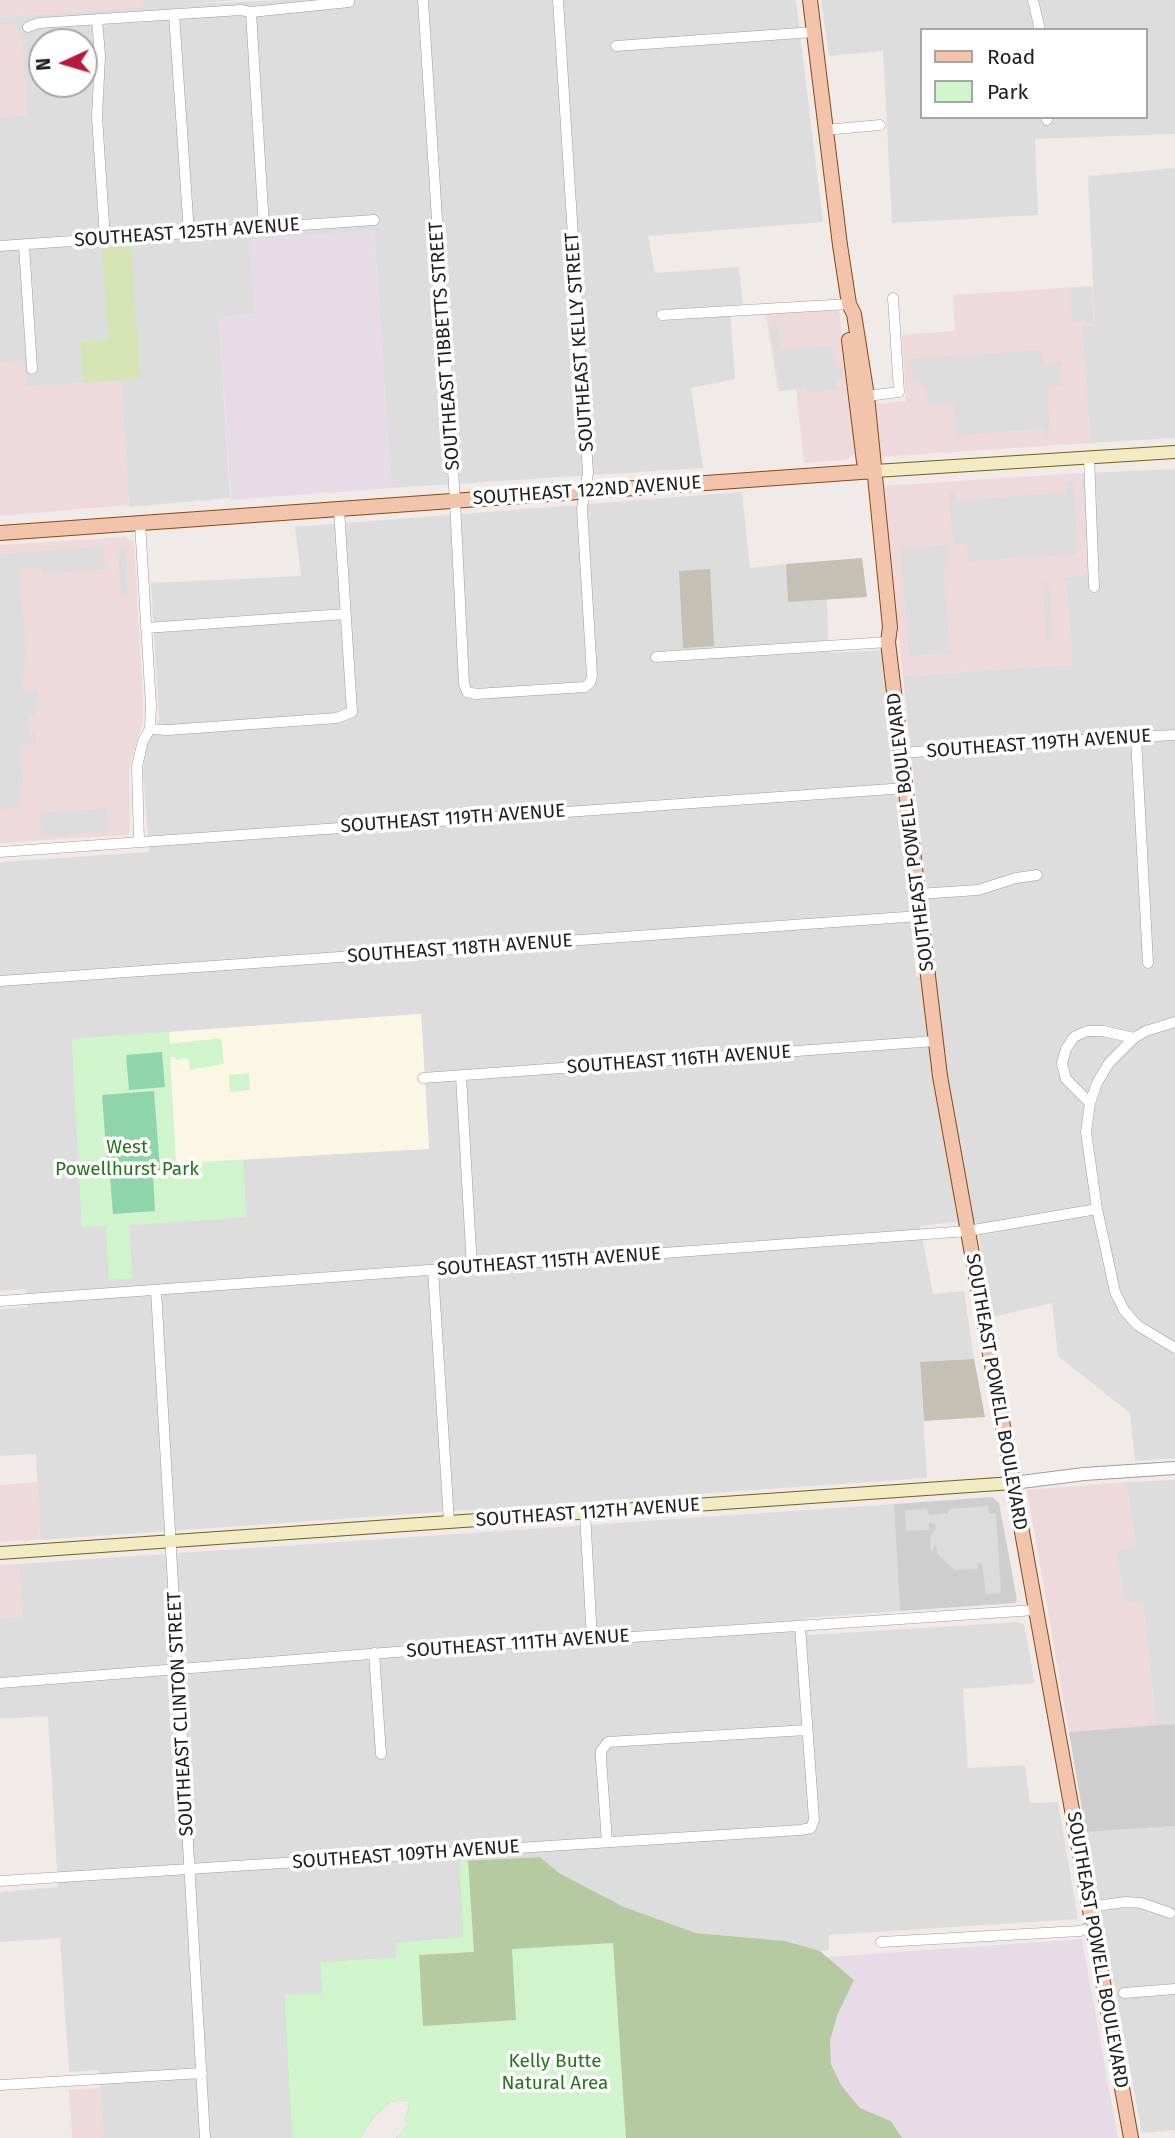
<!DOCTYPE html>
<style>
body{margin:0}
#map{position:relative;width:1175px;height:2138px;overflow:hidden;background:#f0ebe8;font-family:"Fira Sans",sans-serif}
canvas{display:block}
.legend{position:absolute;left:920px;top:28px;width:228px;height:91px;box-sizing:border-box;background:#fff;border:2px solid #a6a6a6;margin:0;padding:9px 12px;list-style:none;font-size:21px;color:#202020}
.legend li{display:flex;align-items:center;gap:14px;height:35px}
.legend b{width:35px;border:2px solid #a6a6a6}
.north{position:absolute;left:28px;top:28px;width:70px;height:70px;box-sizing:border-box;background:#fff;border:2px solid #a6a6a6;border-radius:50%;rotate:266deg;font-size:19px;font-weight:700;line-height:28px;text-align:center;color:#202020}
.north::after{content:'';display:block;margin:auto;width:24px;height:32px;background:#b9173a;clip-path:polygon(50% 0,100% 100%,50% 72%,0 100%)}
</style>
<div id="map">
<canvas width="1175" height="2138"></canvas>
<ul class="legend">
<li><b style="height:9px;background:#f2c4ab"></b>Road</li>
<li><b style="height:19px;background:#d0f4cb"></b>Park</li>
</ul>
<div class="north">N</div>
</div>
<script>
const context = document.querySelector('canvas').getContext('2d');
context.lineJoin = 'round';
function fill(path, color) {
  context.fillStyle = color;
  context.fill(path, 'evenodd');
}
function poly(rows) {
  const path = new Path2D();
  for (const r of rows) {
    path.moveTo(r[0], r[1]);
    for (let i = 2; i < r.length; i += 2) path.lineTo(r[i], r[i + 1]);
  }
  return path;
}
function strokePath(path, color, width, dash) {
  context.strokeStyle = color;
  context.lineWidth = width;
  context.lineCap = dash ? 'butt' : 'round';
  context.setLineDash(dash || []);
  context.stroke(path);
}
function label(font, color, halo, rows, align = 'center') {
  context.font = font + ' "Fira Sans",sans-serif';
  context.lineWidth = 7;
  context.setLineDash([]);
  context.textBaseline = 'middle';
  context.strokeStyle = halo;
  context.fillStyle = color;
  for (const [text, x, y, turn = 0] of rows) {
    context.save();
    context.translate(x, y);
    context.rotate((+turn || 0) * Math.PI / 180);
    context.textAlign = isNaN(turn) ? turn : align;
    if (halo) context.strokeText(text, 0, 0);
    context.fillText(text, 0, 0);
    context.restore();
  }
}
fill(poly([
 [143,0,237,0,188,4,284,0,796,0,823,222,648,236,655,273,739,267,743,305,730,306,735,379,691,388,703,468,391,488,374,230,255,314,219,317,230,498,129,507,121,380,140,378,103,248,108,339,80,341,83,383,25,387,23,361,0,362,0,117,26,115,22,37,18,33,16,25,0,26,0,17,143,7],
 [42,42,84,42,84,84,42,84],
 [821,0,1175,0,1175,134,1035,139,1038,215,892,223,883,51,829,56],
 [921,30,1145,30,1145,117,921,117],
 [1175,168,1175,438,1090,443,1082,326,1095,325,1088,176],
 [1175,469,1175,1458,1135,1461,1130,1413,1058,1356,1052,1303,993,1317,976,1221,955,1222,920,1226,933,1294,964,1291,974,1359,920,1363,927,1478,40,1540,36,1454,0,1456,0,1309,28,1307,26,1289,0,1291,0,862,149,852,143,772,146,747,159,719,151,583,301,576,295,527,742,492,750,568,786,564,788,602,827,599,829,653,881,650,891,722,916,977,935,976,903,676,1072,664,1066,577,1089,575,1081,473],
 [421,1014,429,1148,243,1160,246,1217,129,1225,132,1278,106,1226,82,1226,72,1039],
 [1175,1480,1175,1724,1156,1726,1143,1603,1125,1604,1115,1551,1136,1546,1126,1482],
 [894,1504,900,1611,807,1618,808,1635,1019,1622,1024,1625,1035,1683,963,1689,968,1768,1025,1765,1030,1803,1058,1802,1078,1919,829,1935,829,1950,820,1951,785,1941,696,1933,624,1907,559,1873,540,1857,459,1861,463,1937,397,1942,397,1957,321,1962,322,1993,284,1996,292,2138,103,2138,99,2070,69,2072,60,1938,0,1942,0,1892,58,1887,48,1716,0,1719,0,1618,22,1616,19,1564],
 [1175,1826,1175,2130,1142,2133,1086,1832]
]), '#deddde');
fill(poly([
 [0,0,143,0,143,7,0,17],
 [0,22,1,26,16,25,18,33,22,37,27,115,0,117],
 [1093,286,1095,325,1082,326,1090,443,878,457,872,404,906,401,902,335,955,331,953,295],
 [839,310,856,450,854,454,846,460,804,463,796,389,778,391,766,314],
 [24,360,26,387,121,380,129,505,0,516,0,362],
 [1081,473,1089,575,1066,577,1072,664,903,676,882,486],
 [125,537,134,542,143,701,143,720,129,769,130,829,128,835,0,843,0,545],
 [37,1482,40,1540,0,1542,0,1485],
 [1126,1482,1136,1547,1115,1551,1125,1604,1143,1603,1156,1726,1069,1732,1027,1490],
 [19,1564,22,1616,0,1618,0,1565],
 [100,2088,103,2138,72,2138,69,2090]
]), '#eed9dd');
fill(poly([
 [374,230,391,488,231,500,219,317,255,314,249,239],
 [1082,1939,1118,2138,902,2138,891,2121,860,2108,841,2085,831,2064,830,2041,837,2016,854,1980,827,1957]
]), '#e8dbe8');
fill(poly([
 [421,1014,429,1149,176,1163,169,1032]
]), '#fcf7e5');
fill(poly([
 [992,1497,999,1503,1017,1600,1015,1603,900,1611,894,1504],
 [1175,1724,1175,1826,1086,1832,1069,1732]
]), '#cecece');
fill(poly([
 [862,558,867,597,788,602,786,564],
 [710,569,714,646,683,648,679,571],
 [974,1359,985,1417,924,1421,920,1362]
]), '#c3c0b4');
fill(poly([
 [131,245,140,379,83,383,80,341,108,339,102,247]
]), '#d5e4b4');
fill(poly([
 [540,1857,559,1873,624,1907,696,1933,785,1941,820,1951,854,1980,837,2016,830,2041,831,2064,841,2085,860,2108,891,2121,902,2138,396,2138,409,2124,404,2119,408,2110,409,2100,390,2102,373,2118,360,2138,292,2138,284,1996,322,1993,320,1962,396,1957,396,1942,463,1937,459,1861]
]), '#b6caa1');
fill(poly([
 [169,1032,170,1044,221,1038,224,1064,190,1070,188,1058,176,1060,175,1057,170,1057,176,1163,243,1160,246,1217,129,1225,132,1278,109,1280,106,1226,82,1227,72,1039],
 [249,1073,250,1090,230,1092,229,1075],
 [468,1860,474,1952,419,1955,423,2026,516,2020,512,1949,613,1943,626,2138,396,2138,409,2124,404,2119,408,2110,409,2100,390,2102,373,2118,360,2138,292,2138,284,1995,322,1993,320,1962,396,1957,396,1942,463,1937,459,1861]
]), '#d0f4cb');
fill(poly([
 [162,1052,165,1087,129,1090,126,1055],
 [154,1091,160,1170,108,1174,102,1095],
 [153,1174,155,1211,113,1214,110,1177]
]), '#8fd5ab');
fill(poly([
 [1091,287,1093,323,1087,323,1086,320,1072,321,1070,289],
 [777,324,781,350,831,345,834,367,842,367,843,378,835,379,837,389,807,393,806,388,780,391,770,325],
 [1042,350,1043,363,1061,362,1062,385,1047,387,1050,435,1044,436,1043,429,955,435,953,404,928,405,927,387,921,387,920,381,913,381,912,366,908,365,908,359],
 [1073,481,1078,554,968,561,967,544,953,544,949,493,955,492,956,500,1065,493,1065,482],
 [947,545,949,564,943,565,950,653,909,656,900,548],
 [104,547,105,569,43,574,39,567,20,568,26,650,22,690,38,692,36,715,29,715,28,718,29,734,36,734,36,744,21,745,23,781,19,807,0,809,0,554],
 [126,548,128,596,121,597,118,549],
 [1043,583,1049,583,1053,640,1046,640],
 [107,808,109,831,41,836,40,813],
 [988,1506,989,1514,996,1514,1001,1593,986,1594,982,1564,977,1563,979,1566,977,1569,955,1570,937,1554,936,1545,931,1552,930,1537,936,1528,935,1524,929,1523,929,1530,906,1531,905,1510,927,1509,929,1515,945,1513,947,1515,949,1509]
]), '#dcdcdc');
const minor = poly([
 [423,0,455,501,464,684,467,692,476,694,585,687,590,683,592,676,582,508,588,473,558,0],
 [1033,0,1040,30],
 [251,12,264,228],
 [174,14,189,233],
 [97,19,100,56,97,117,105,239],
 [28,27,39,23,241,10,251,12,349,2],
 [616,46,814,32],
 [1046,117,1047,120],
 [825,130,880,125],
 [24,245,32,369],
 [0,246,374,220],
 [662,315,849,304],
 [867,396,899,392,893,298],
 [1089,457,1094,587],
 [146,628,345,614],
 [656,657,888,642],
 [150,729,168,730,337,718,352,712,339,509],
 [1136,738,1148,963],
 [902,753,1029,743,1175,735],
 [139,842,137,766,143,741,150,729,151,706,140,523],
 [0,852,906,788],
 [918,894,978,890,1016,878,1037,875],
 [0,981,920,916],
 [1175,1022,1146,1031,1134,1038,1109,1063,1097,1083,1090,1103,1086,1132,1097,1209,1115,1292,1124,1310,1137,1325,1175,1348],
 [461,1076,472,1268],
 [423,1078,935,1041],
 [1090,1103,1066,1079,1062,1063,1066,1049,1074,1037,1087,1031,1103,1031,1134,1038],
 [433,1270,449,1522],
 [156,1290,205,2138],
 [0,1301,968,1231,1097,1209],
 [585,1513,592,1639],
 [374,1653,381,1754],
 [0,1683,562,1639,603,1639,1035,1610],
 [607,1842,601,1759,601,1751,608,1742,807,1730],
 [0,1881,800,1830,811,1828,814,1820,800,1626],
 [1089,1907,1125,1902,1141,1903,1170,1913],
 [881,1942,1080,1931,1093,1927],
 [1124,1993,1175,1989],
 [0,2085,202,2073]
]);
const tertiary = poly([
 [1013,1483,1084,1474,1175,1468]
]);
const secondary = poly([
 [875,471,1175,452],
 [0,1553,1013,1483]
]);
const primary = poly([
 [810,0,840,245,849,304,854,314,867,396,890,627,888,642,940,1076,1131,2138],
 [849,340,864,462],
 [0,533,875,471]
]);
strokePath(minor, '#9d9d9d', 11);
strokePath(tertiary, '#9d9d9d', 14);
strokePath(secondary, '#6d6312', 14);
strokePath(primary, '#8b4911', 16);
strokePath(minor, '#fff', 10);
strokePath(tertiary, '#fff', 12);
strokePath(secondary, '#f3ebc3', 12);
strokePath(primary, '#f2c4ab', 14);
label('19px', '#202020', '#fff', [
 ["SOUTHEAST 125TH AVENUE",187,233,-4],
 ["SOUTHEAST KELLY STREET",580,342,-94],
 ["SOUTHEAST TIBBETTS STREET",445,346,-94],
 ["SOUTHEAST 122ND AVENUE",587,491,-4],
 ["SOUTHEAST 119TH AVENUE",1039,744,-4],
 ["SOUTHEAST 119TH AVENUE",453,819,-4],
 ["SOUTHEAST POWELL BOULEVARD",911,832,-97],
 ["SOUTHEAST 118TH AVENUE",460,949,-4],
 ["SOUTHEAST 116TH AVENUE",679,1060,-4],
 ["SOUTHEAST 115TH AVENUE",549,1262,-4],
 ["SOUTHEAST POWELL BOULEVARD",996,1392,80],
 ["SOUTHEAST 112TH AVENUE",588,1513,-4],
 ["SOUTHEAST 111TH AVENUE",518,1644,-4],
 ["SOUTHEAST CLINTON STREET",181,1714,-93],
 ["SOUTHEAST 109TH AVENUE",406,1855,-4],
 ["SOUTHEAST POWELL BOULEVARD",1097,1950,80]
]);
label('19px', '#247419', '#fff', [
 ["West",127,1148],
 ["Powellhurst Park",127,1170],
 ["Kelly Butte",555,2062],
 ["Natural Area",555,2084]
]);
</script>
